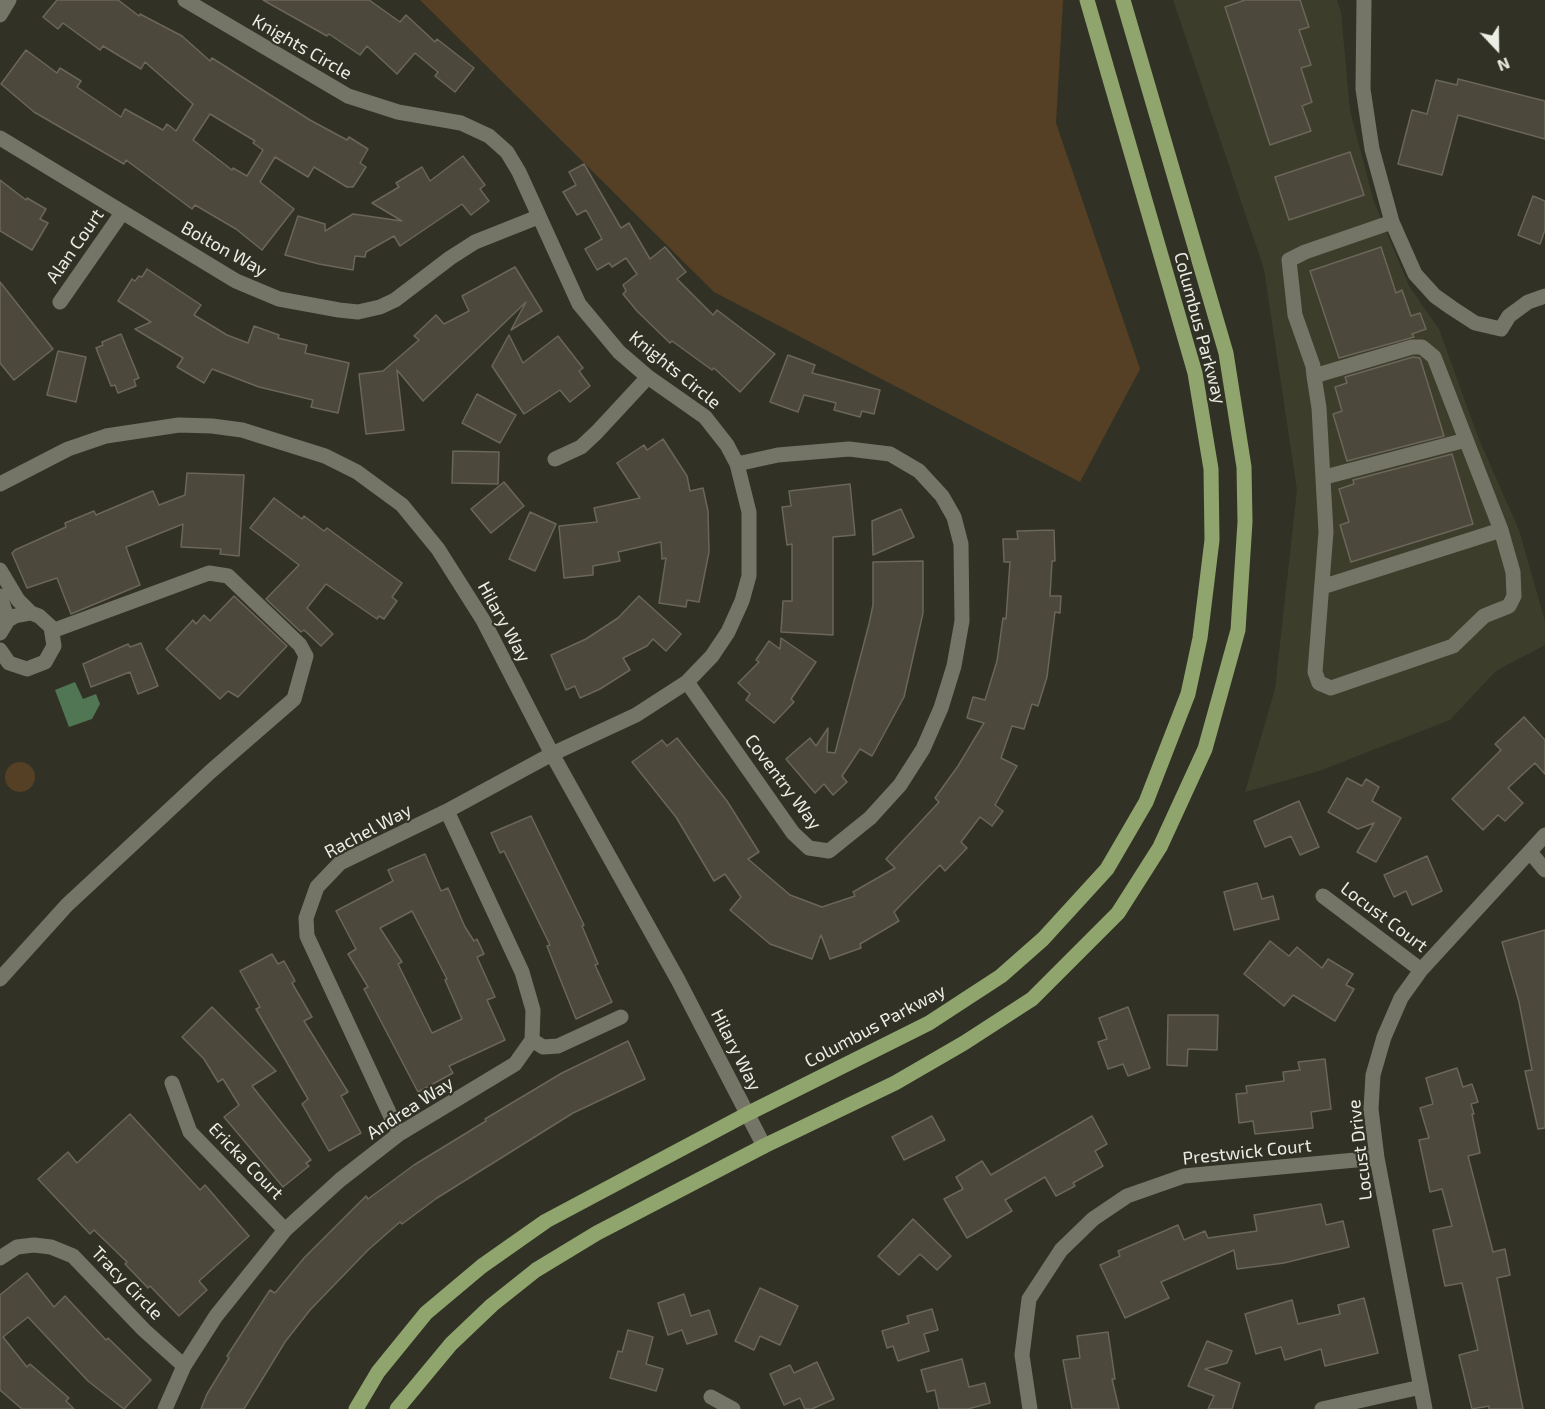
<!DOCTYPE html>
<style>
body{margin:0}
#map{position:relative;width:1545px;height:1409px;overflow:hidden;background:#313225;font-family:"Exo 2",sans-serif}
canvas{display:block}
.north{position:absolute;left:1467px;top:18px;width:60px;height:60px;-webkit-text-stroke:4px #313225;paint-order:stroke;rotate:158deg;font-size:16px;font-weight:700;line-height:24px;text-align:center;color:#ecede5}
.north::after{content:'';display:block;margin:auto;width:21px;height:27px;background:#ecede5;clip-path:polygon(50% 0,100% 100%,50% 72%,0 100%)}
</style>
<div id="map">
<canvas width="1545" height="1409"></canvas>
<div class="north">N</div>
</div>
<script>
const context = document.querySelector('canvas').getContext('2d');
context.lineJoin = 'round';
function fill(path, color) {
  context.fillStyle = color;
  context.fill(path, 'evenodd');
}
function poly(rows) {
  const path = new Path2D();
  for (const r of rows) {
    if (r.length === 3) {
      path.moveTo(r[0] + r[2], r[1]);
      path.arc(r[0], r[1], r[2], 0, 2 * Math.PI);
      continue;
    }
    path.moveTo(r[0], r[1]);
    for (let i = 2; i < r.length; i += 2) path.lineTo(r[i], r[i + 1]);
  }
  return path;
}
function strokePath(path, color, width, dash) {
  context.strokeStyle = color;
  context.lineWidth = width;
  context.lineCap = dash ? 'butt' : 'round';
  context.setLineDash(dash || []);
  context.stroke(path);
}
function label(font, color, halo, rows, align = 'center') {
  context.font = font + ' "Exo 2",sans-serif';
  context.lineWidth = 4.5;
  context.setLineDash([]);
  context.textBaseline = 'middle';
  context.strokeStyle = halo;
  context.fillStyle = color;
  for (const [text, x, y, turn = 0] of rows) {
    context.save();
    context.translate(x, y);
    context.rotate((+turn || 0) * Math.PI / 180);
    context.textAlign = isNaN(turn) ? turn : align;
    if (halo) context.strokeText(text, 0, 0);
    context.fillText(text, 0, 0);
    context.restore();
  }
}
fill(poly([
 [1173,0,1337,0,1341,12,1350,111,1374,202,1409,286,1439,329,1478,437,1519,530,1545,621,1545,645,1496,671,1450,720,1319,771,1245,792,1275,689,1297,490,1264,269]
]), '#3d3d2b');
fill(poly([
 [420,0,1063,0,1056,123,1140,369,1080,482,714,292],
 [20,777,15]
]), '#554025');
fill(poly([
 [75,682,83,699,96,694,100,704,92,719,69,727,55,690]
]), '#517653');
const building = poly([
 [57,0,118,0,139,16,140,14,182,36,210,61,212,58,310,120,347,140,349,137,368,149,360,163,366,167,353,187,347,187,314,167,308,177,275,157,260,182,294,209,262,250,236,229,195,205,192,209,126,160,124,164,34,112,1,84,26,50,57,73,60,68,81,81,77,87,121,117,125,109,163,130,167,124,176,131,193,104,145,62,141,69,103,46,100,50,63,23,58,29,43,17,57,0],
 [210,114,255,141,253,143,263,150,247,176,233,168,232,170,193,140,210,114],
 [263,0,369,0,400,22,406,15,435,42,437,39,474,68,455,92,435,76,438,72,415,53,397,74,367,46,360,55,329,34,327,36,263,0],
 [1245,0,1300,0,1309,27,1299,30,1311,65,1301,68,1312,102,1302,106,1311,131,1270,145,1225,7,1245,0],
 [1458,79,1545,101,1545,139,1458,115,1442,175,1398,164,1412,110,1427,114,1436,80,1457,85,1458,79],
 [1350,152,1364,195,1289,220,1275,177,1350,152],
 [463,156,485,185,480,189,489,201,471,215,462,204,400,246,394,236,366,252,365,257,355,256,353,270,319,264,285,255,298,216,325,224,325,231,353,214,402,221,372,203,399,187,396,183,422,167,430,181,463,156],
 [584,164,621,228,629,223,650,259,665,247,686,272,677,279,713,315,717,310,775,354,740,392,714,368,712,370,672,341,670,343,637,311,623,294,626,291,623,285,637,274,626,258,612,267,609,263,597,270,585,249,602,239,586,210,577,215,563,192,576,185,569,172,584,164],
 [0,180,26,200,27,198,46,209,40,219,48,223,32,250,0,231,0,180],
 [1533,196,1545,201,1545,230,1540,244,1518,235,1533,196],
 [1381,247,1396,293,1402,290,1411,316,1420,313,1426,329,1412,334,1414,337,1339,358,1310,271,1381,247],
 [515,267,542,311,511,330,526,302,423,401,397,370,404,430,366,434,359,374,383,371,419,340,414,336,436,315,444,324,469,311,462,296,515,267],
 [147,269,201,305,194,315,227,335,248,343,254,326,279,335,278,338,307,345,305,353,349,363,338,413,311,407,313,400,259,387,212,369,204,383,177,367,183,358,135,329,151,322,118,301,132,279,135,281,139,276,142,277,147,269],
 [0,282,53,349,14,380,0,363,0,282],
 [121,334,139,378,134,380,136,386,118,393,115,385,111,386,96,348,103,345,102,342,121,334],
 [509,335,523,363,558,336,583,368,579,371,590,386,570,402,560,390,524,414,492,366,509,335],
 [58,351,86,357,76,402,47,395,58,351],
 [788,355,815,365,812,373,880,390,874,414,862,411,860,417,834,410,836,403,804,395,798,412,770,402,788,355],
 [1413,357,1420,358,1444,436,1347,461,1333,414,1342,411,1335,387,1347,383,1345,377,1413,357],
 [477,394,516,415,500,443,462,423,477,394],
 [663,439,687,476,690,491,703,488,708,511,709,552,699,602,687,600,686,607,659,603,666,558,662,559,661,542,618,552,620,561,593,566,593,575,564,578,559,526,597,522,594,508,640,498,617,463,644,445,647,450,663,439],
 [453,451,499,452,498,484,452,483,453,451],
 [1452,454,1473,524,1351,562,1340,525,1349,522,1339,489,1354,484,1353,480,1452,454],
 [187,473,244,475,239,556,220,554,221,549,181,547,183,524,126,547,140,585,71,614,57,578,27,588,12,553,15,550,66,527,65,523,94,511,96,515,150,492,153,491,159,505,185,495,187,473],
 [504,482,524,506,491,533,471,509,504,482],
 [850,484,855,535,833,537,833,635,781,632,783,601,792,601,792,544,787,545,782,507,791,506,789,491,850,484],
 [274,498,302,519,304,516,324,531,327,528,402,583,392,597,397,601,384,619,379,616,377,619,326,584,307,608,333,634,321,646,304,630,301,632,266,599,299,565,250,528,274,498],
 [901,509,914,537,873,555,872,521,901,509],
 [530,512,556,524,535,571,509,559,530,512],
 [1054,530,1055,561,1052,561,1050,596,1061,596,1060,613,1055,612,1047,677,1038,706,1032,704,1024,729,1012,726,1001,758,1017,766,995,805,1003,811,992,826,980,817,961,842,967,848,945,871,940,865,894,912,899,921,860,944,861,948,830,959,821,935,812,959,770,944,730,910,741,897,725,874,714,881,676,817,632,762,662,740,667,746,677,738,727,801,759,852,748,859,790,895,822,907,855,896,853,892,895,868,886,859,939,802,935,798,958,766,984,723,967,718,973,697,985,700,997,661,1003,618,1006,619,1010,562,1004,562,1003,539,1018,539,1017,531,1054,530],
 [923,561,923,613,904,697,872,756,860,749,842,776,847,782,833,795,824,784,815,793,786,759,810,738,816,746,828,728,827,752,835,753,869,624,873,605,873,562,923,561],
 [234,596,287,646,238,697,228,691,220,699,166,649,193,620,196,624,204,615,210,621,234,596],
 [639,596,681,634,666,651,653,639,647,646,623,658,630,670,600,689,580,698,575,686,566,690,551,655,586,639,618,618,639,596],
 [781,638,816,662,791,699,794,702,774,723,746,700,750,694,738,683,759,662,756,660,769,641,780,649,781,638],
 [141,643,158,686,138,694,130,672,91,687,83,664,128,644,130,647,141,643],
 [1524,717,1545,740,1545,774,1535,763,1508,788,1523,803,1505,821,1498,815,1483,830,1452,799,1501,750,1495,744,1524,717],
 [1347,778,1362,786,1366,779,1379,787,1372,801,1401,818,1376,862,1357,852,1374,823,1358,829,1328,812,1347,778],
 [1299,801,1319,847,1300,855,1291,836,1265,847,1254,821,1299,801],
 [531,816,584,925,582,926,598,964,595,965,612,1002,576,1019,547,946,550,945,504,851,500,853,491,833,531,816],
 [425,854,441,891,448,888,465,927,474,941,477,939,484,954,477,957,495,997,487,1000,505,1040,449,1066,453,1073,418,1092,364,989,368,987,348,954,356,949,336,911,393,881,388,870,425,854],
 [412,911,447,979,445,980,462,1019,432,1033,398,964,402,962,380,928,412,911],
 [1427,856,1442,891,1412,905,1406,891,1394,897,1384,875,1427,856],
 [1257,883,1262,899,1273,896,1279,919,1234,930,1224,892,1257,883],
 [1545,930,1545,1128,1538,1129,1525,1071,1532,1070,1519,1002,1502,942,1545,930],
 [1270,941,1289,956,1297,947,1322,968,1328,959,1353,974,1346,985,1354,989,1335,1021,1293,995,1284,1006,1244,974,1270,941],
 [272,954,278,964,284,961,295,981,292,983,312,1017,304,1021,348,1092,341,1096,361,1133,329,1151,302,1104,308,1099,256,1009,260,1007,240,971,272,954],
 [212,1007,276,1071,252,1086,311,1160,306,1163,309,1166,283,1187,224,1117,239,1105,223,1079,218,1082,204,1059,182,1037,212,1007],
 [1128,1007,1150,1068,1128,1076,1123,1064,1108,1069,1098,1042,1107,1039,1099,1018,1128,1007],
 [1168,1015,1218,1015,1217,1050,1188,1049,1187,1066,1167,1065,1168,1015],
 [628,1041,645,1079,573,1113,437,1198,402,1224,400,1222,368,1250,310,1310,285,1342,244,1409,201,1409,207,1394,229,1358,227,1356,270,1290,275,1293,304,1258,366,1196,368,1199,414,1165,486,1121,485,1119,562,1073,628,1041],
 [1325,1059,1331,1109,1311,1112,1313,1128,1255,1134,1253,1121,1239,1123,1236,1094,1247,1093,1246,1086,1284,1081,1283,1072,1300,1070,1298,1062,1325,1059],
 [1457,1068,1463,1087,1472,1084,1478,1102,1471,1104,1474,1114,1472,1114,1480,1153,1468,1156,1493,1252,1505,1249,1510,1275,1497,1278,1523,1409,1489,1409,1489,1406,1472,1409,1459,1355,1478,1350,1462,1283,1445,1286,1433,1230,1452,1226,1442,1189,1430,1192,1419,1140,1429,1138,1420,1108,1433,1104,1426,1078,1457,1068],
 [130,1114,200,1190,205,1185,249,1236,199,1281,207,1290,179,1316,150,1286,148,1288,125,1264,127,1262,94,1230,90,1234,38,1179,68,1152,77,1163,130,1114],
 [932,1116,945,1140,904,1160,892,1137,932,1116],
 [1092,1116,1107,1144,1095,1151,1103,1166,1073,1183,1075,1186,1056,1196,1045,1177,1005,1200,1012,1211,967,1238,944,1199,963,1189,956,1177,982,1161,991,1175,1092,1116],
 [1321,1204,1326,1225,1343,1221,1349,1247,1284,1263,1237,1269,1234,1250,1161,1282,1169,1298,1125,1318,1100,1265,1120,1256,1118,1251,1178,1225,1184,1240,1205,1231,1208,1238,1257,1231,1254,1215,1321,1204],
 [913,1219,951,1256,937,1270,920,1254,899,1275,878,1256,913,1219],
 [27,1273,54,1307,65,1296,106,1340,108,1338,151,1380,124,1409,88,1381,28,1317,3,1337,27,1367,30,1364,69,1398,66,1401,74,1409,22,1409,0,1390,0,1295,27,1273],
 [760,1288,798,1306,780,1345,760,1336,754,1350,735,1341,760,1288],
 [684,1294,691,1316,709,1310,717,1334,687,1344,682,1330,668,1335,658,1303,684,1294],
 [1364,1298,1378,1353,1325,1366,1321,1349,1285,1360,1281,1347,1256,1354,1245,1314,1292,1300,1298,1324,1340,1314,1338,1305,1364,1298],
 [932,1309,938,1330,924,1334,929,1351,898,1361,893,1346,887,1348,882,1331,909,1323,907,1316,932,1309],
 [628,1330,653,1337,646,1364,663,1369,656,1391,610,1378,618,1351,622,1352,628,1330],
 [1108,1332,1115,1379,1112,1379,1119,1409,1072,1409,1063,1360,1080,1358,1077,1336,1108,1332],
 [1207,1341,1232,1351,1227,1363,1205,1369,1240,1383,1232,1409,1208,1409,1214,1396,1188,1386,1207,1341],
 [962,1359,969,1387,985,1383,990,1403,968,1409,939,1409,935,1390,927,1392,921,1370,962,1359],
 [817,1362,834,1399,812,1409,805,1409,800,1398,784,1405,770,1374,790,1365,794,1373,817,1362]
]);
fill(building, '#4c483b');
strokePath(building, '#6b6659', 1.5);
strokePath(poly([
 [185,0,348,96,398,112,461,123,489,136,507,152,519,172,579,304,619,352,648,377,705,417,727,445,737,464,749,512,749,576,742,601,728,632,712,656,687,682,636,715,552,754,447,811,340,863,317,887,306,918,307,936,399,1134],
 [1364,0,1363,89,1372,149,1392,222,1415,274,1435,296,1452,308,1475,323,1501,329,1509,316,1528,302,1545,296],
 [0,15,9,0],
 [0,138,236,281,279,299,339,310,358,312,380,307,395,300,450,258,475,242,538,217],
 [60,302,122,213],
 [1314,376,1412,347,1422,347,1434,357,1501,530,1513,572,1514,596,1509,606,1484,616,1453,646,1331,688,1319,683,1315,672,1326,532,1319,408,1314,376,1313,366,1295,315,1289,260,1305,252,1392,222],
 [555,459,581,447,597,432,648,377],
 [1325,477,1466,440],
 [0,484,68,449,106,436,179,425,212,426,242,430,325,456,357,472,402,505,438,549,483,620,552,754,678,980,764,1146],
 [0,570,18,600,31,613],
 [1322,587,1501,530],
 [0,596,8,620],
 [0,633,8,620,15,616,31,613,39,616,51,627,54,646,45,662,27,669,9,663,0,650],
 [687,682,793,833,809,848,829,851,870,818,900,785,923,749,941,708,954,666,962,621,961,544,954,517,942,496,919,471,890,454,849,449,778,455,737,464],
 [1530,852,1545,870],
 [1323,896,1421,970],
 [0,979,67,905,210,772,294,699,306,656,300,645,228,576,209,573,52,631],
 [532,1040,543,1047,558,1046,621,1017],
 [172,1083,190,1132,285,1230],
 [0,1258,17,1247,34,1245,51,1247,73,1256,144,1330,184,1366],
 [711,1397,733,1409],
 [165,1409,184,1366,216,1316,285,1230,340,1180,399,1134,515,1064,532,1040,533,1010,522,972,447,811],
 [1030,1409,1022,1355,1029,1299,1061,1250,1093,1219,1127,1196,1184,1176,1377,1158],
 [1322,1409,1421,1387],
 [1425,1409,1377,1158,1371,1109,1373,1075,1384,1037,1401,998,1421,970,1545,835]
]), '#747567', 15);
strokePath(poly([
 [356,1409,378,1372,426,1313,482,1266,546,1221,747,1114,929,1023,1001,976,1043,939,1107,869,1146,802,1188,694,1200,638,1212,540,1211,469,1195,373,1087,0],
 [397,1409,451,1344,492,1305,536,1270,597,1233,764,1146,895,1083,964,1043,1032,999,1118,913,1160,847,1205,749,1238,630,1245,522,1244,467,1226,353,1123,0]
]), '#8fa56d', 15);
label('18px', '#ecede5', '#313225', [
 ["Knights Circle",302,47,30],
 ["Alan Court",75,246,-55],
 ["Bolton Way",224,249,29],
 ["Columbus Parkway",1200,328,75],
 ["Knights Circle",675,370,39],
 ["Hilary Way",504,622,61],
 ["Coventry Way",783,782,53],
 ["Rachel Way",368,831,-28],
 ["Locust Court",1384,917,37],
 ["Columbus Parkway",875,1026,-28],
 ["Hilary Way",736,1050,63],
 ["Andrea Way",410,1108,-33],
 ["Locust Drive",1360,1150,-97],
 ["Prestwick Court",1247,1152,-6],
 ["Ericka Court",246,1161,46],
 ["Tracy Circle",127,1283,46]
]);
</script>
